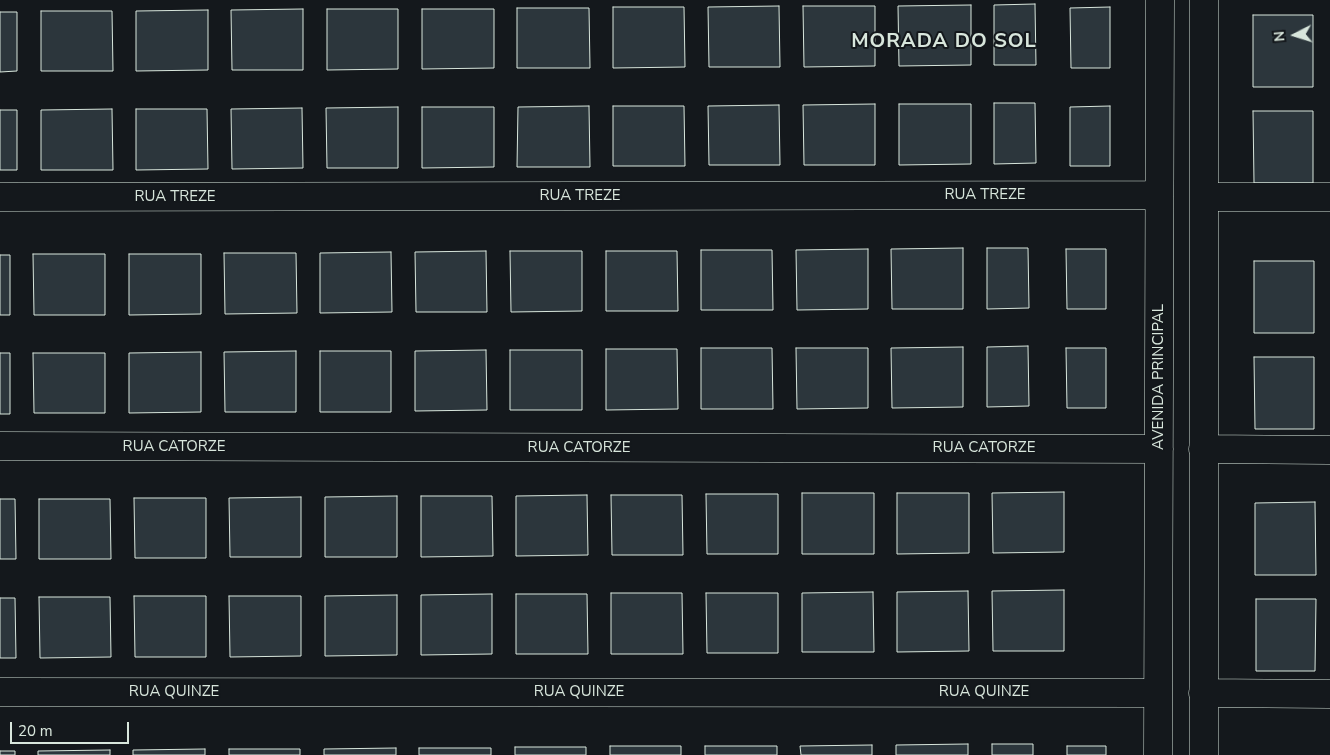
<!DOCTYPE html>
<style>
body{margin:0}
#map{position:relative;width:1330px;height:755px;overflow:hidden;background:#14181c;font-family:"Nunito Sans",sans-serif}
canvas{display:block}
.north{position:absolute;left:1270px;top:10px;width:50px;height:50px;-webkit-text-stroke:4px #14181c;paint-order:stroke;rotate:265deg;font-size:14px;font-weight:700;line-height:20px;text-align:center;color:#d8e6dc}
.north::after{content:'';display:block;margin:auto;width:18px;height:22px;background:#d8e6dc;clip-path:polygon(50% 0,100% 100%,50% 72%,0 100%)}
.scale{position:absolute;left:10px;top:722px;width:119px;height:22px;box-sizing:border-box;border:2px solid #d8e6dc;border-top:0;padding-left:6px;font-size:15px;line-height:18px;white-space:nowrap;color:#d8e6dc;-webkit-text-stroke:4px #14181c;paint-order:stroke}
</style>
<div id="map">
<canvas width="1330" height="755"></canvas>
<div class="north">N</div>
<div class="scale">20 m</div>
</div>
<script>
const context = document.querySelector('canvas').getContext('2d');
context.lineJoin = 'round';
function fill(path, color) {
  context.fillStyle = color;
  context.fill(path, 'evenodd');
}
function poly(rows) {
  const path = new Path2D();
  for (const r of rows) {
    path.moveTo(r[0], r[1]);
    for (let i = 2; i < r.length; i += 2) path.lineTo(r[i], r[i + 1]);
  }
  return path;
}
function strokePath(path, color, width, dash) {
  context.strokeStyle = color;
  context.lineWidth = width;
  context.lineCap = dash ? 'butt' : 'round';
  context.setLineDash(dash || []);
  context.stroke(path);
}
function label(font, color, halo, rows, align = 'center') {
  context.font = font + ' "Nunito Sans",sans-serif';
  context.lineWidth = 4;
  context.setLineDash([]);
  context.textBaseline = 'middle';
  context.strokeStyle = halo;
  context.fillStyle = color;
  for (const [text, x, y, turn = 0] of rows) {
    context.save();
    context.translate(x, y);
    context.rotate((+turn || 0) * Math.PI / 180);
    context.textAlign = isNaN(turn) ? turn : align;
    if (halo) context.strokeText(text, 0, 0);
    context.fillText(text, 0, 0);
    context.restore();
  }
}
const building = poly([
 [1035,4,1036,65,994,65,994,5,1035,4],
 [971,5,971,65,899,66,898,6,971,5],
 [779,6,780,67,709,67,708,7,779,6],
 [803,6,875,6,875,66,804,67,803,6],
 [613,7,684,7,685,67,613,68,613,7],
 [1110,7,1110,68,1071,68,1070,8,1110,7],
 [517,8,589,8,590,68,517,68,517,8],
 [303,9,303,70,232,70,231,10,303,9],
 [327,9,398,9,398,69,327,70,327,9],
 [422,9,494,9,494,68,422,69,422,9],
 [208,10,208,70,136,71,136,11,208,10],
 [41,11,112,11,113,71,41,71,41,11],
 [0,12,17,12,17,71,0,72,0,12],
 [1253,15,1313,15,1313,87,1253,87,1253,15],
 [994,103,1035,103,1036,163,994,164,994,103],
 [875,104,875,165,804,165,803,105,875,104],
 [899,104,971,104,971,164,899,165,899,104],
 [779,105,780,165,709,165,708,106,779,105],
 [589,106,590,167,517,167,518,107,589,106],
 [613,106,684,106,685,166,613,166,613,106],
 [1110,106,1110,166,1070,166,1070,107,1110,106],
 [398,107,398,168,327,168,326,108,398,107],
 [422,107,494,107,494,167,422,168,422,107],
 [302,108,303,168,232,169,231,109,302,108],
 [112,109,113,170,41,170,41,110,112,109],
 [136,109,207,109,208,169,136,170,136,109],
 [0,110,17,110,17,170,0,170,0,110],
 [1253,111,1313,111,1313,183,1254,183,1253,111],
 [963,248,963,309,892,309,891,249,963,248],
 [987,248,1028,248,1029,308,987,309,987,248],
 [868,249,868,309,797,310,796,250,868,249],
 [1066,249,1106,249,1106,309,1067,309,1066,249],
 [701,250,772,250,773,310,701,310,701,250],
 [486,251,487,312,416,312,415,252,486,251],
 [510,251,582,251,582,311,511,312,510,251],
 [606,251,677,251,678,311,606,311,606,251],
 [391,252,392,312,320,313,320,253,391,252],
 [224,253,296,253,297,313,225,314,224,253],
 [33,254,105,254,105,315,34,315,33,254],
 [129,254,201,254,201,314,129,315,129,254],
 [0,255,10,255,10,315,0,315,0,255],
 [1254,261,1314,261,1314,333,1254,333,1254,261],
 [1028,346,1029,406,987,407,987,347,1028,346],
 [963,347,963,407,892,408,891,348,963,347],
 [701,348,772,348,773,409,701,409,701,348],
 [796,348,868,348,868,408,797,409,796,348],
 [1066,348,1106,348,1106,408,1067,408,1066,348],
 [606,349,677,349,678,409,606,410,606,349],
 [486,350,487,410,415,411,415,351,486,350],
 [510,350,582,350,582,410,510,410,510,350],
 [296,351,296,412,225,412,224,352,296,351],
 [320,351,391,351,391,412,320,412,320,351],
 [201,352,201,412,129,413,129,353,201,352],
 [0,353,10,353,10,414,0,414,0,353],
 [33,353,105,353,105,413,34,413,33,353],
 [1254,357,1314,357,1314,429,1255,429,1254,357],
 [1064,492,1064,552,993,553,992,493,1064,492],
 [802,493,874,493,874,554,802,554,802,493],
 [897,493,969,493,969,553,897,554,897,493],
 [706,494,778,494,778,554,707,554,706,494],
 [587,495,588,555,516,556,516,496,587,495],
 [611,495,682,495,683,555,612,555,611,495],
 [397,496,397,557,325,557,325,497,397,496],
 [421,496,492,496,493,556,421,557,421,496],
 [301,497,301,557,230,557,229,498,301,497],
 [134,498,206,498,206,558,135,558,134,498],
 [0,499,15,499,16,559,0,559,0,499],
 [39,499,110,499,111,559,39,559,39,499],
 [1315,502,1316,575,1255,575,1255,503,1315,502],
 [1064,590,1064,651,993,651,992,591,1064,590],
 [968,591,969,651,897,652,897,592,968,591],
 [873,592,874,652,802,652,802,593,873,592],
 [611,593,682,593,683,654,611,654,611,593],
 [706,593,778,593,778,653,707,653,706,593],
 [492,594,492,654,421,655,421,595,492,594],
 [516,594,587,594,588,654,516,654,516,594],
 [397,595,397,655,325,656,325,596,397,595],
 [134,596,206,596,206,657,135,657,134,596],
 [229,596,301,596,301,656,230,657,229,596],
 [39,597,110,597,111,657,40,658,39,597],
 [0,598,15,598,16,658,0,658,0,598],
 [1256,599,1316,599,1315,671,1256,671,1256,599],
 [968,744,968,755,896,755,896,745,968,744],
 [992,744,1033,744,1033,755,992,755,992,744],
 [872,745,872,755,801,755,800,746,872,745],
 [610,746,681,746,681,755,610,755,610,746],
 [705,746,777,746,777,755,705,755,705,746],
 [1067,746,1106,746,1106,755,1067,755,1067,746],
 [515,747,586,747,586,755,515,755,515,747],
 [396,748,396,755,324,755,324,749,396,748],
 [419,748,491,748,491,755,419,755,419,748],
 [205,749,205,755,133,755,133,750,205,749],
 [229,749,300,749,300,755,229,755,229,749],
 [110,750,110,755,38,755,38,751,110,750],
 [0,751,15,751,15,755,0,755,0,751]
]);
fill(building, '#2c363c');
strokePath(building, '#d8e6dc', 1);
const minor = poly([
 [1204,0,1204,755],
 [0,197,1159,195],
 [1204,197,1330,197],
 [0,446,1159,449],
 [1203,449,1330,450],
 [0,692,1158,693],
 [1203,693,1330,694],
 [1158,755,1160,0]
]);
strokePath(minor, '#d8e6dc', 29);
strokePath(minor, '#14181c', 28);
label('15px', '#d8e6dc', '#14181c', [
 ["RUA TREZE",985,195],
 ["RUA TREZE",580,196],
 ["RUA TREZE",175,197],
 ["AVENIDA PRINCIPAL",1159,377,-90],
 ["RUA CATORZE",174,447],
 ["RUA CATORZE",579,448],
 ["RUA CATORZE",984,448],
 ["RUA QUINZE",174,692],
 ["RUA QUINZE",579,692],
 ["RUA QUINZE",984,692]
]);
context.letterSpacing = '1px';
label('bold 20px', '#d8e6dc', '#14181c', [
 ["MORADA DO SOL",944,42]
]);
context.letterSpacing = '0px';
</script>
